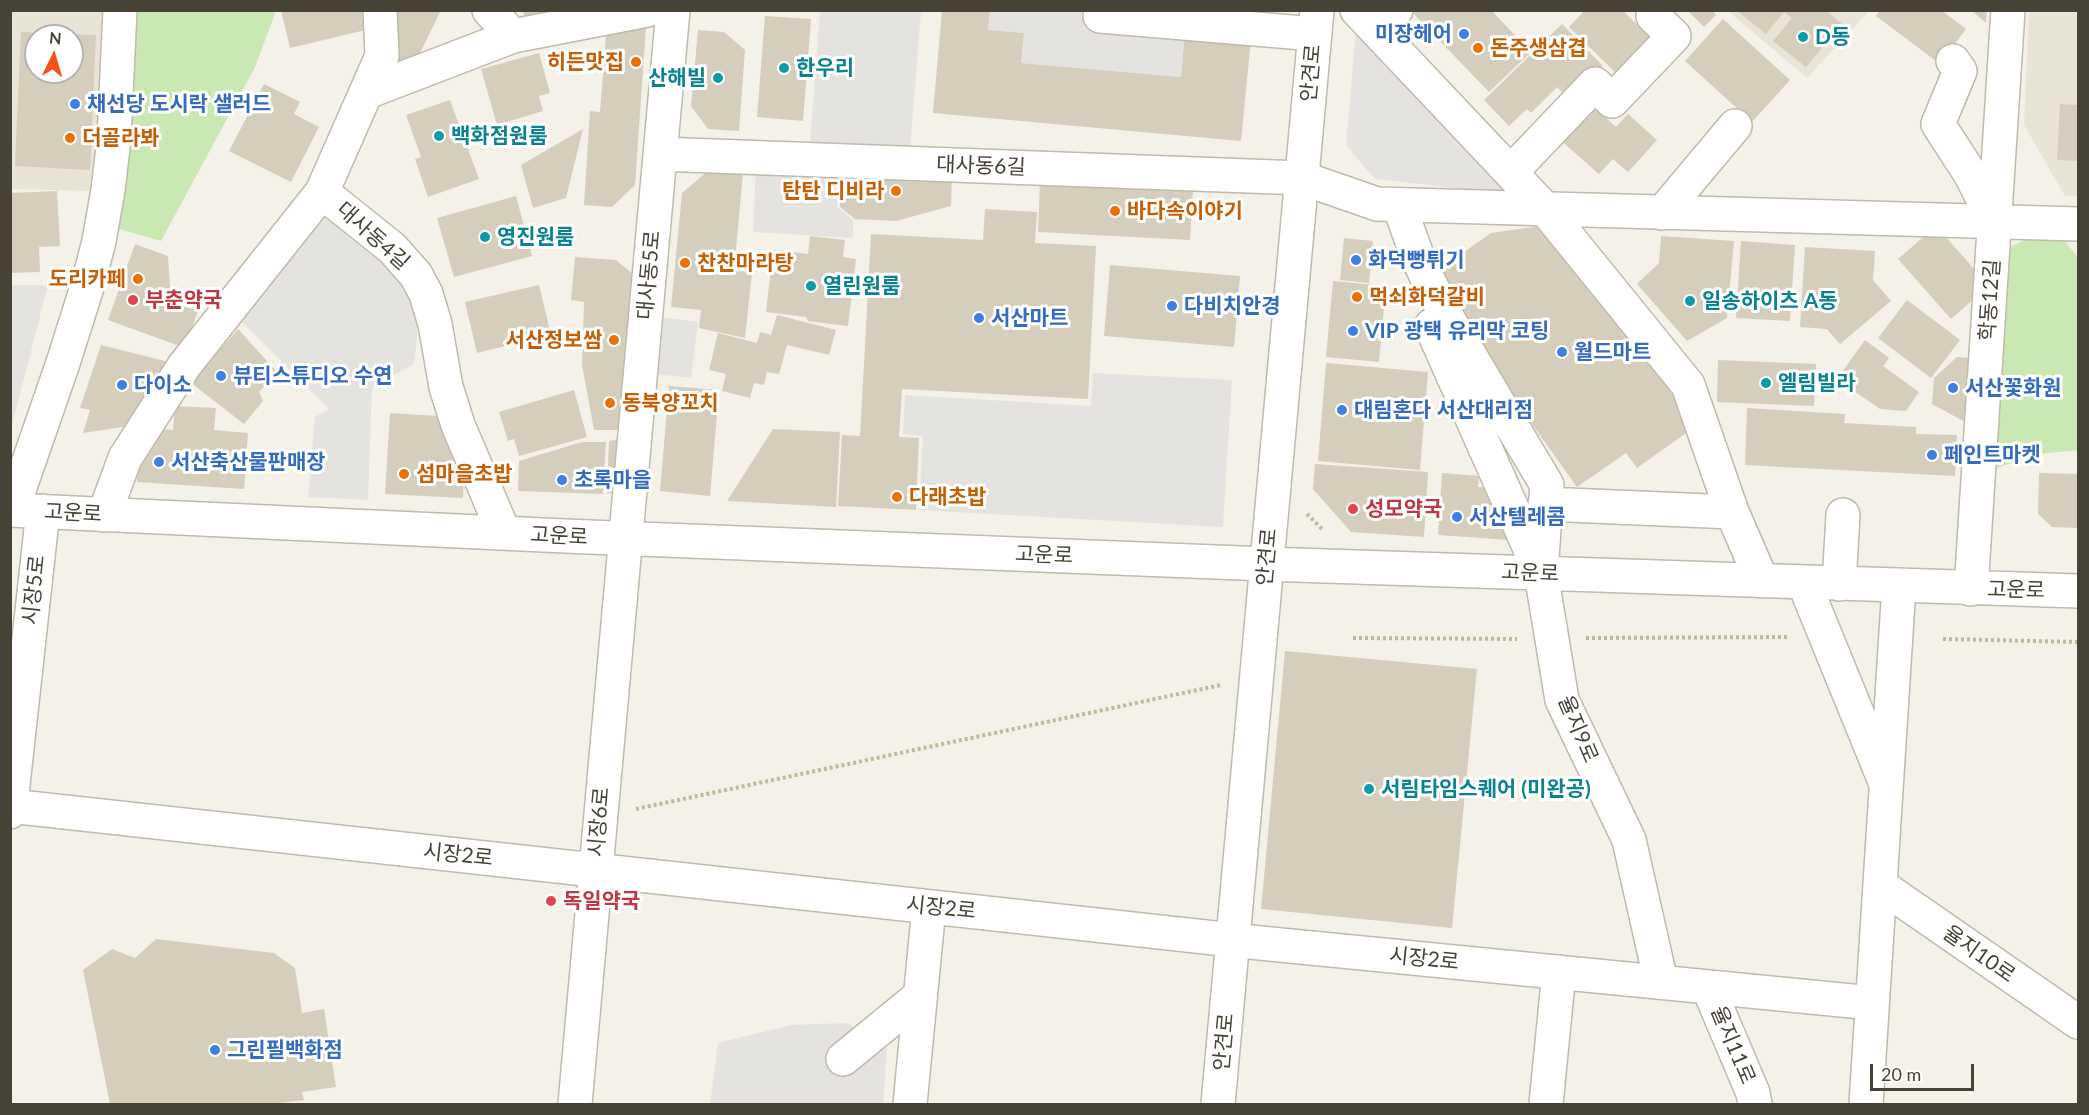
<!DOCTYPE html>
<meta charset="utf-8">
<style>
body{margin:0}
#map{position:relative;width:2089px;height:1115px;overflow:hidden;background:#f4f1e8;font-family:Lato,sans-serif}
canvas{display:block}
.frame{position:absolute;inset:0;border:12px solid #474236;pointer-events:none}
.north{position:absolute;left:24px;top:24px;width:60px;height:60px;box-sizing:border-box;background:#fff;border:2px solid #b5b3af;border-radius:50%;rotate:5deg;font-size:16px;font-weight:700;line-height:24px;text-align:center;color:#474236}
.north::after{content:'';display:block;margin:auto;width:21px;height:27px;background:#f8511a;clip-path:polygon(50% 0,100% 100%,50% 72%,0 100%)}
.scale{position:absolute;left:1870px;top:1064px;width:104px;height:27px;box-sizing:border-box;border:3px solid #474236;border-top:0;padding-left:8px;font-size:18px;line-height:21px;white-space:nowrap;color:#474236;-webkit-text-stroke:4px #fff;paint-order:stroke}
</style>
<div id="map">
<canvas width="2089" height="1115"></canvas>
<div class="frame"></div>
<div class="north">N</div>
<div class="scale">20 m</div>
</div>
<script>
const context = document.querySelector('canvas').getContext('2d');
context.lineJoin = 'round';
function fill(path, color) {
  context.fillStyle = color;
  context.fill(path, 'evenodd');
}
function poly(rows) {
  const path = new Path2D();
  for (const r of rows) {
    path.moveTo(r[0], r[1]);
    for (let i = 2; i < r.length; i += 2) path.lineTo(r[i], r[i + 1]);
  }
  return path;
}
function strokePath(path, color, width, dash) {
  context.strokeStyle = color;
  context.lineWidth = width;
  context.lineCap = dash ? 'butt' : 'round';
  context.setLineDash(dash || []);
  context.stroke(path);
}
function label(font, color, halo, rows, align = 'center') {
  context.font = font + ' Lato,"Noto Sans KR",sans-serif';
  context.lineWidth = 6;
  context.setLineDash([]);
  context.textBaseline = 'middle';
  context.strokeStyle = halo;
  context.fillStyle = color;
  for (const [text, x, y, turn = 0] of rows) {
    context.save();
    context.translate(x, y);
    context.rotate((+turn || 0) * Math.PI / 180);
    context.textAlign = isNaN(turn) ? turn : align;
    if (halo) context.strokeText(text, 0, 0);
    context.fillText(text, 0, 0);
    context.restore();
  }
}
fill(poly([
 [11,11,106,11,92,191,11,189],
 [36,36,72,36,72,72,36,72],
 [1728,11,1869,11,1807,78],
 [2029,11,2078,11,2078,196,2065,196,2024,125]
]), '#e8e4d6');
fill(poly([
 [134,11,276,11,255,67,161,241,119,229,125,161],
 [2034,236,2064,240,2078,258,2078,450,2037,454,1994,469,2010,247]
]), '#cae8b1');
fill(poly([
 [820,11,921,11,910,150,810,144],
 [990,11,1183,11,1185,32,1181,77,1021,63,1024,33,988,30],
 [1356,29,1511,194,1375,179,1346,145],
 [756,166,839,170,837,207,853,220,853,238,753,232],
 [325,215,372,248,408,290,419,318,414,364,372,387,368,500,308,497,315,417,329,409,238,318],
 [11,285,48,285,11,429,10,286],
 [661,317,698,322,691,378,655,374],
 [1093,373,1232,380,1223,527,919,510,923,436,903,434,905,395,1091,406],
 [847,1023,887,1048,883,1104,710,1104,718,1043,791,1025]
]), '#e5e3df');
fill(poly([
 [281,10,370,10,374,28,290,48],
 [387,10,441,10,410,74,391,64],
 [523,10,559,10,525,19],
 [942,10,990,10,988,30,1024,33,1021,63,1181,77,1185,32,1251,39,1241,141,933,113],
 [1410,10,1491,10,1531,52,1489,92],
 [1585,10,1622,10,1653,40,1618,75,1569,27],
 [1687,10,1712,10,1716,15,1704,27],
 [1736,10,1825,10,1842,24,1806,67,1773,41,1792,18,1784,12,1766,34],
 [1880,10,1941,10,1966,29,1940,64,1876,16],
 [1971,10,1987,10,1986,23],
 [765,16,811,19,803,121,757,117],
 [1723,19,1790,80,1752,122,1685,61],
 [607,24,646,27,635,185,612,207,584,205,590,111,600,112],
 [1562,24,1603,66,1569,99,1557,87,1531,113,1527,109,1509,126,1484,100],
 [698,30,724,32,745,50,739,131,708,129,691,106],
 [21,32,70,34,70,36,36,36,36,72,72,72,72,34,96,35,90,170,15,166],
 [539,53,550,93,539,96,543,111,497,125,481,69],
 [264,84,300,102,294,114,319,127,291,182,229,151],
 [450,100,479,179,428,197,415,159,421,157,406,115],
 [1589,103,1616,127,1628,114,1657,140,1628,172,1613,159,1599,174,1558,138],
 [2060,104,2078,105,2078,161,2057,160],
 [583,129,566,198,533,208,521,165],
 [709,170,743,173,734,271,752,272,745,338,699,328,701,310,671,307,682,193],
 [841,171,952,175,951,206,896,221,855,219,840,207],
 [1040,182,1193,190,1190,240,1038,232],
 [57,191,60,246,39,247,40,272,10,273,10,193],
 [516,196,532,256,454,277,437,218],
 [985,209,1037,212,1035,243,1096,246,1088,399,902,389,899,437,919,438,916,510,838,506,842,435,860,436,871,234,983,240],
 [1548,225,1696,426,1637,468,1626,453,1577,487,1436,290,1449,281,1440,269,1491,233],
 [1936,226,1975,270,1977,296,1951,319,1898,259],
 [810,236,845,240,843,257,856,259,848,326,808,321,806,317,766,312,773,250,808,254],
 [1661,236,1734,241,1727,318,1687,341,1637,284,1659,263],
 [1344,238,1373,241,1369,283,1340,280],
 [1741,241,1795,245,1790,321,1736,318],
 [135,244,168,256,171,302,198,311,185,348,108,320],
 [1805,247,1875,251,1873,280,1891,301,1840,344,1827,329,1800,327],
 [575,257,616,260,635,276,621,430,594,430,582,365,584,302,571,300],
 [1110,265,1240,276,1234,347,1104,336],
 [1333,281,1386,286,1379,362,1326,357],
 [539,285,551,335,477,353,465,302],
 [1907,300,1960,340,1931,378,1878,338],
 [777,315,836,330,829,355,787,345,779,374,767,372,764,385,754,383,750,398,722,391,726,374,709,370,718,333,757,343,760,332,771,335],
 [238,329,277,372,259,392,263,401,244,424,191,383],
 [1865,340,1889,358,1883,366,1919,392,1906,411,1880,409,1837,379],
 [101,345,169,362,136,425,83,433,90,410,80,408],
 [1957,357,1970,358,1965,422,1932,404,1934,378],
 [1718,360,1816,364,1814,406,1717,402],
 [1326,363,1428,372,1420,470,1318,461],
 [669,386,719,390,710,496,660,491],
 [574,390,587,437,519,456,514,439,508,441,499,412],
 [175,406,216,408,214,430,248,433,244,489,137,482,138,458,153,428,173,430],
 [1747,408,1845,414,1844,423,1916,427,1916,434,1957,435,1955,476,1745,465],
 [390,413,455,417,464,474,463,498,385,494],
 [773,429,840,432,836,507,727,501],
 [624,438,614,493,607,493,609,441],
 [582,442,606,442,603,494,518,491,519,461],
 [1315,464,1428,472,1424,537,1351,532,1313,489],
 [1442,473,1479,476,1478,487,1494,488,1509,540,1438,535],
 [2039,473,2078,474,2078,528,2052,527,2038,514],
 [1285,651,1477,669,1452,928,1261,909],
 [156,939,274,953,295,968,302,1013,324,1009,336,1087,302,1092,304,1100,271,1104,110,1104,83,970,112,949,135,958]
]), '#d5cebd');
const minor = poly([
 [380,10,382,56,322,192,392,248,416,275,426,294,435,324,446,387,458,425,504,533],
 [489,10,513,36,647,10],
 [1357,10,1546,210,1688,385,1732,512,1762,581],
 [1100,16,1315,34],
 [1376,30,1396,10],
 [1953,61,1960,71,1938,124,1971,175,1994,221],
 [367,92,513,36],
 [660,154,1302,178,1377,204,2078,224],
 [1511,172,1595,84,1612,101,1674,36,1653,16],
 [1399,205,1419,261,1444,312,1547,485,1541,573,1562,700,1629,840,1661,982],
 [1662,213,1735,126],
 [1431,326,1539,569],
 [1545,504,1732,512],
 [10,510,565,536,1266,564,2078,591],
 [12,510,63,363,88,284,99,241,108,190,114,139,120,10],
 [104,515,125,458,184,366,322,192],
 [1804,583,1884,779],
 [1839,584,1843,515],
 [1971,589,2008,10],
 [10,806,1260,943,1872,1003],
 [10,812,43,511],
 [1880,885,2078,1022],
 [1708,987,1753,1093,1755,1104],
 [843,1059,920,996],
 [575,1104,673,10],
 [910,1104,929,907],
 [1218,1104,1317,10],
 [1546,1104,1559,972],
 [1866,1104,1899,586]
]);
strokePath(minor, '#bfbaaa', 36);
strokePath(poly([
 [1307,514,1324,531],
 [1353,638,1517,639],
 [1586,638,1789,637],
 [1943,639,2078,642],
 [636,809,1221,685]
]), '#c1b79b', 4, [3, 3]);
strokePath(minor, '#fff', 33);
for (const [x, y, r, color] of [
 [1464,34,6,"#3f7fe0"],
 [1803,37,6,"#0f9aa8"],
 [1478,48,6,"#e8710a"],
 [636,62,6,"#e8710a"],
 [784,68,6,"#0f9aa8"],
 [718,78,6,"#0f9aa8"],
 [75,104,6,"#3f7fe0"],
 [439,136,6,"#0f9aa8"],
 [70,138,6,"#e8710a"],
 [896,191,6,"#e8710a"],
 [1115,211,6,"#e8710a"],
 [485,237,6,"#0f9aa8"],
 [1356,260,6,"#3f7fe0"],
 [685,263,6,"#e8710a"],
 [138,279,6,"#e8710a"],
 [811,286,6,"#0f9aa8"],
 [1357,297,6,"#e8710a"],
 [133,300,6,"#e0444e"],
 [1690,301,6,"#0f9aa8"],
 [1172,306,6,"#3f7fe0"],
 [979,318,6,"#3f7fe0"],
 [1353,331,6,"#3f7fe0"],
 [614,340,6,"#e8710a"],
 [1562,352,6,"#3f7fe0"],
 [221,376,6,"#3f7fe0"],
 [1766,383,6,"#0f9aa8"],
 [122,385,6,"#3f7fe0"],
 [1953,388,6,"#3f7fe0"],
 [610,403,6,"#e8710a"],
 [1342,410,6,"#3f7fe0"],
 [1932,455,6,"#3f7fe0"],
 [159,462,6,"#3f7fe0"],
 [404,474,6,"#e8710a"],
 [562,480,6,"#3f7fe0"],
 [897,497,6,"#e8710a"],
 [1353,509,6,"#e0444e"],
 [1457,517,6,"#3f7fe0"],
 [1369,789,6,"#0f9aa8"],
 [551,901,6,"#e0444e"],
 [215,1050,6,"#3f7fe0"]
]) {
  const dot = new Path2D();
  dot.arc(x, y, r, 0, 2 * Math.PI);
  context.fillStyle = color;
  context.fill(dot);
  strokePath(dot, '#fff', 2);
}
label('bold 21px', '#366cbe', '#fff', [
 ["미장헤어",1452,34,"right"],
 ["채선당 도시락 샐러드",87,104],
 ["화덕뻥튀기",1368,260],
 ["다비치안경",1184,306],
 ["서산마트",991,318],
 ["VIP 광택 유리막 코팅",1365,331],
 ["월드마트",1574,352],
 ["뷰티스튜디오 수연",233,376],
 ["다이소",134,385],
 ["서산꽃화원",1965,388],
 ["대림혼다 서산대리점",1354,410],
 ["페인트마켓",1944,455],
 ["서산축산물판매장",171,462],
 ["초록마을",574,480],
 ["서산텔레콤",1469,517],
 ["그린필백화점",227,1050]
], 'left');
label('bold 21px', '#0d838f', '#fff', [
 ["D동",1815,37],
 ["한우리",796,68],
 ["산해빌",706,78,"right"],
 ["백화점원룸",451,136],
 ["영진원룸",497,237],
 ["열린원룸",823,286],
 ["일송하이츠 A동",1702,301],
 ["엘림빌라",1778,383],
 ["서림타임스퀘어 (미완공)",1381,789]
], 'left');
label('bold 21px', '#c56008', '#fff', [
 ["돈주생삼겹",1490,48],
 ["히든맛집",624,62,"right"],
 ["더골라봐",82,138],
 ["탄탄 디비라",884,191,"right"],
 ["바다속이야기",1127,211],
 ["찬찬마라탕",697,263],
 ["도리카페",126,279,"right"],
 ["먹쇠화덕갈비",1369,297],
 ["서산정보쌈",602,340,"right"],
 ["동북양꼬치",622,403],
 ["섬마을초밥",416,474],
 ["다래초밥",909,497]
], 'left');
label('21px', '#474236', '#fff', [
 ["안견로",1311,73,-85],
 ["대사동6길",981,166,2],
 ["대사동4길",373,236,42],
 ["대사동5로",649,275,-85],
 ["학동12길",1990,300,-86],
 ["고운로",73,513,3],
 ["고운로",559,536,3],
 ["고운로",1044,555,2],
 ["안견로",1267,557,-85],
 ["고운로",1530,573,2],
 ["시장5로",34,590,-84],
 ["고운로",2016,590,1],
 ["율지9로",1578,729,67],
 ["시장6로",599,822,-85],
 ["시장2로",458,855,6],
 ["시장2로",941,908,6],
 ["율지10로",1979,954,35],
 ["시장2로",1424,959,6],
 ["안견로",1224,1042,-85],
 ["율지11로",1733,1045,67]
]);
label('bold 21px', '#be3a42', '#fff', [
 ["부춘약국",145,300],
 ["성모약국",1365,509],
 ["독일약국",563,901]
], 'left');
</script>
